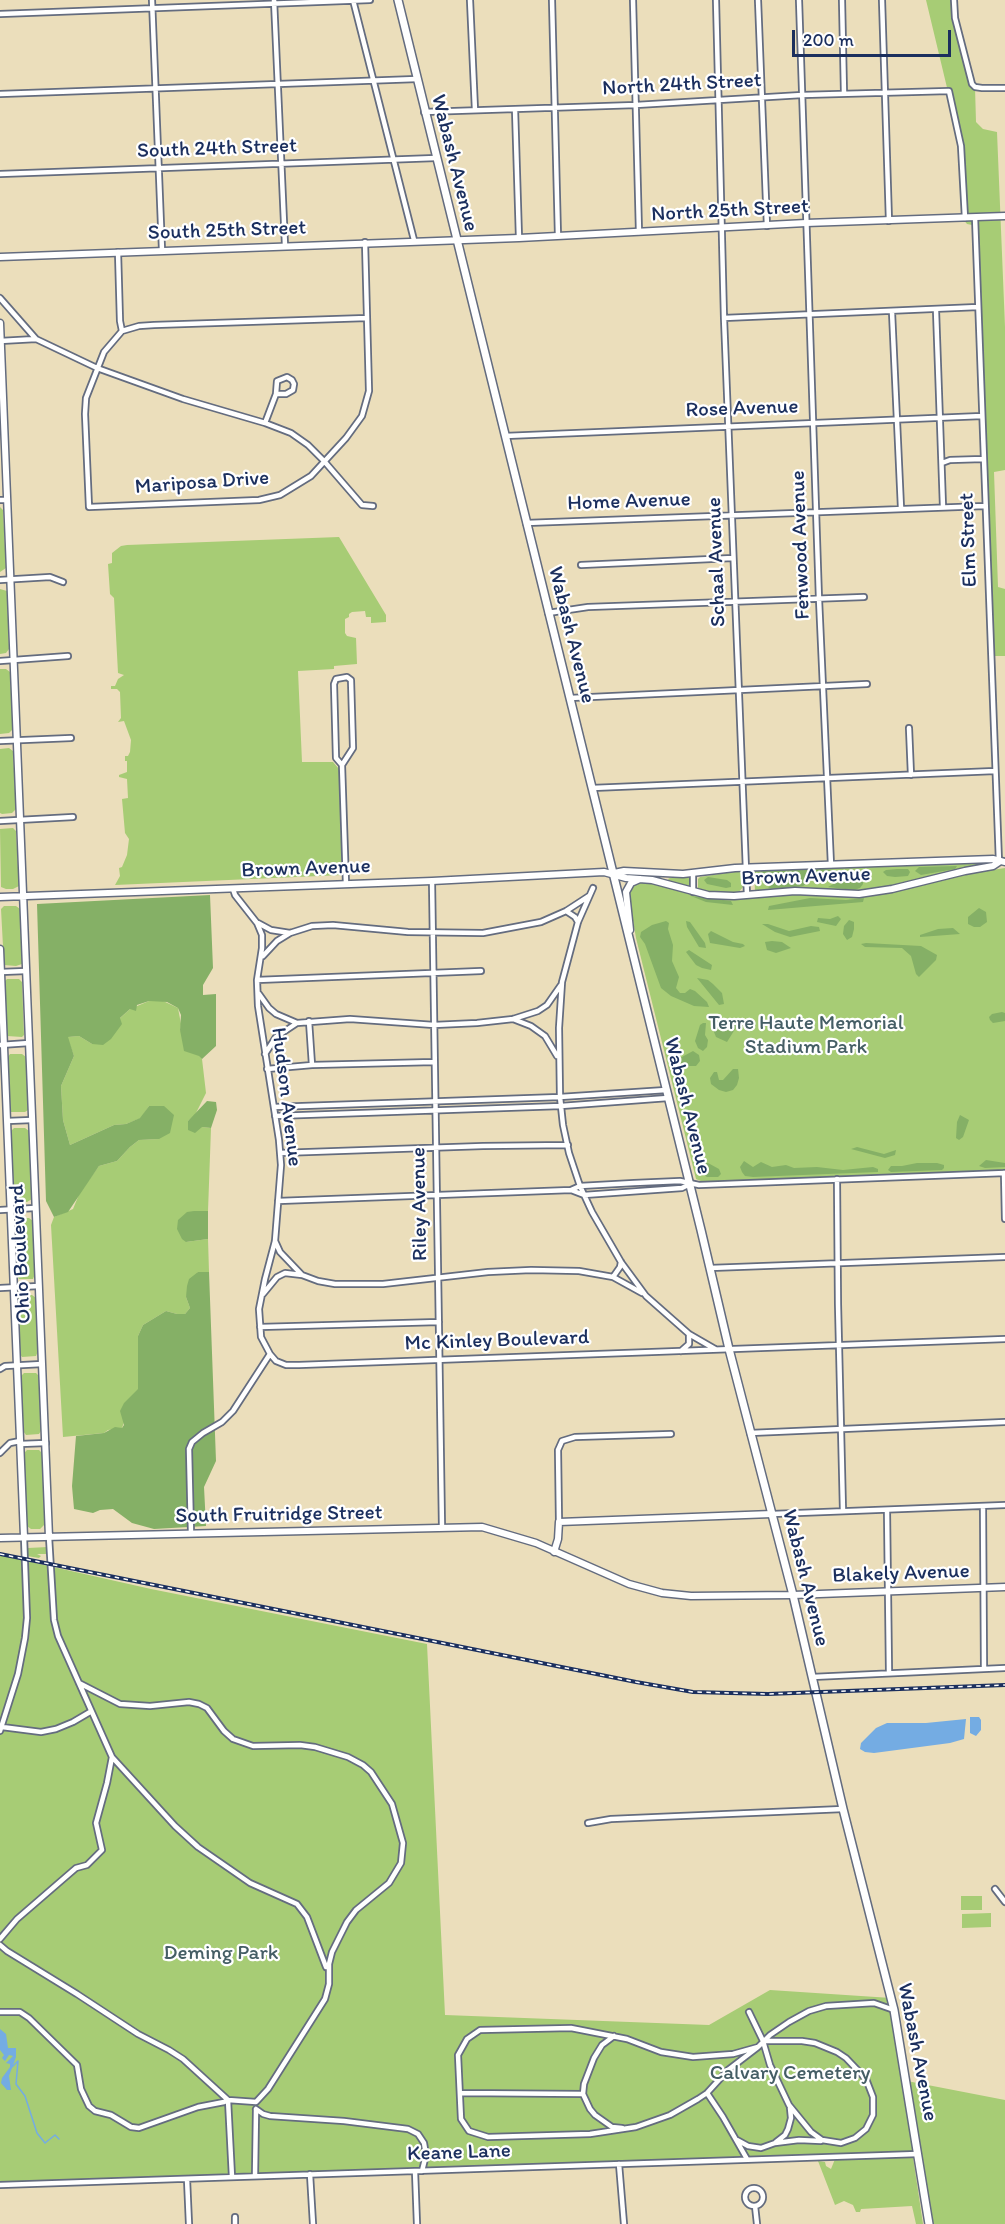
<!DOCTYPE html>
<style>
body{margin:0}
#map{position:relative;width:1005px;height:2224px;overflow:hidden;background:#ebdebb;font-family:Itim,sans-serif}
canvas{display:block}
.scale{position:absolute;left:792px;top:30px;width:159px;height:27px;box-sizing:border-box;border:3px solid #1b2f5e;border-top:0;padding-left:8px;font-size:18px;line-height:21px;white-space:nowrap;color:#1b2f5e;-webkit-text-stroke:4px #fff;paint-order:stroke}
</style>
<div id="map">
<canvas width="1005" height="2224"></canvas>
<div class="scale">200 m</div>
</div>
<script>
const context = document.querySelector('canvas').getContext('2d');
context.lineJoin = 'round';
function fill(path, color) {
  context.fillStyle = color;
  context.fill(path, 'evenodd');
}
function poly(rows) {
  const path = new Path2D();
  for (const r of rows) {
    if (r.length === 3) {
      path.moveTo(r[0] + r[2], r[1]);
      path.arc(r[0], r[1], r[2], 0, 2 * Math.PI);
      continue;
    }
    path.moveTo(r[0], r[1]);
    for (let i = 2; i < r.length; i += 2) path.lineTo(r[i], r[i + 1]);
  }
  return path;
}
function strokePath(path, color, width, dash) {
  context.strokeStyle = color;
  context.lineWidth = width;
  context.lineCap = dash ? 'butt' : 'round';
  context.setLineDash(dash || []);
  context.stroke(path);
}
function label(font, color, halo, rows, align = 'center') {
  context.font = font + ' Itim,sans-serif';
  context.lineWidth = 4.5;
  context.setLineDash([]);
  context.textBaseline = 'middle';
  context.strokeStyle = halo;
  context.fillStyle = color;
  for (const [text, x, y, turn = 0] of rows) {
    context.save();
    context.translate(x, y);
    context.rotate((+turn || 0) * Math.PI / 180);
    context.textAlign = isNaN(turn) ? turn : align;
    if (halo) context.strokeText(text, 0, 0);
    context.fillText(text, 0, 0);
    context.restore();
  }
}
fill(poly([
 [926,0,951,0,975,87,976,122,983,129,997,132,1005,327,1005,470,994,472,998,587,1005,589,1005,656,990,656,976,261,972,225,967,224,963,219,961,209,965,188,961,146],
 [0,507,3,510,6,568,0,572],
 [339,537,386,615,386,622,371,623,371,617,366,617,365,611,352,612,349,614,349,617,345,619,345,633,347,636,356,638,357,664,334,666,334,669,298,671,302,762,333,762,339,769,342,875,115,885,120,876,119,868,122,867,127,855,129,839,125,833,122,799,128,798,127,779,119,777,119,775,127,772,127,761,125,761,125,756,128,756,130,752,131,740,124,721,118,722,121,718,120,692,117,689,111,689,111,686,115,686,118,679,124,675,118,673,114,598,110,594,108,564,112,563,112,553,121,546,127,545],
 [0,589,7,591,9,649,6,653,0,654],
 [0,669,6,669,10,672,13,729,9,733,0,734],
 [9,748,13,751,16,809,12,813,2,814,0,813,0,749],
 [13,828,16,831,19,886,13,889,6,889,1,887,0,829],
 [995,862,906,884,873,890,855,891,789,888,755,891,754,870],
 [1005,868,1005,1170,703,1182,696,1179,636,938,629,898,629,891,635,884,646,882,697,895,886,893,953,876],
 [738,871,743,875,743,887,738,893,710,892,698,889,698,879,700,877],
 [670,878,689,878,690,887,670,882,668,879],
 [4,906,16,906,20,909,22,964,16,966,4,965,1,909],
 [7,979,19,979,22,982,24,1035,22,1037,7,1036,4,982],
 [161,1000,178,1008,181,1024,180,1030,202,1059,206,1093,195,1115,188,1121,202,1127,211,1128,208,1211,194,1211,186,1242,208,1239,209,1272,198,1272,186,1297,190,1308,185,1314,177,1314,166,1311,143,1325,138,1336,138,1390,134,1394,122,1428,108,1430,104,1433,63,1437,51,1225,54,1217,73,1209,80,1192,99,1166,117,1161,130,1147,139,1140,159,1139,149,1106,141,1118,126,1124,114,1125,70,1145,63,1120,61,1086,74,1056,67,1037,79,1036,92,1044,130,1009,149,1001],
 [10,1054,22,1054,26,1057,28,1110,25,1112,10,1112,8,1057],
 [14,1128,25,1128,29,1131,32,1199,27,1202,17,1202,14,1199,11,1131],
 [18,1218,29,1218,33,1221,35,1274,33,1279,19,1279,17,1276,15,1221],
 [21,1295,32,1295,36,1298,38,1351,36,1356,22,1357,20,1354,18,1298],
 [24,1373,36,1373,39,1376,42,1429,39,1434,26,1435,23,1431,21,1376],
 [27,1450,39,1450,42,1453,45,1524,40,1529,31,1529,27,1526,24,1453],
 [48,1547,49,1554,37,1554,41,1556,39,1558,27,1556,28,1548],
 [0,1555,151,1589,427,1644,445,2015,709,2025,770,1990,891,1998,907,2081,1005,2100,1005,2224,930,2224,918,2154,0,2183],
 [961,1896,982,1896,982,1910,961,1910],
 [991,1913,991,1927,962,1928,962,1914],
 [913,2157,923,2224,916,2224,912,2206,861,2209,860,2212,856,2212,853,2205,844,2201,835,2205,818,2161,825,2162,826,2166,831,2169,835,2159]
]), '#a7cc75');
fill(poly([
 [957,866,955,869,921,875,915,871,919,867],
 [823,869,834,870,820,874,803,886,775,889,768,888,772,884,759,874,761,871,766,871],
 [897,869,908,869,910,872,908,876,895,877,887,876,883,872,886,870],
 [843,872,857,875,863,879,863,884,860,888,854,890,828,887,837,882],
 [708,877,727,880,731,883,731,887,726,888,707,884,704,880],
 [210,895,213,968,203,985,203,995,216,994,216,1046,202,1059,199,1056,184,1051,180,1030,181,1015,178,1008,167,1002,149,1001,137,1005,136,1011,130,1009,120,1018,122,1024,111,1039,103,1045,92,1044,79,1036,68,1037,74,1056,61,1086,63,1120,70,1145,114,1125,126,1124,140,1118,149,1106,164,1106,174,1115,170,1133,159,1139,139,1140,130,1147,117,1161,99,1166,68,1212,54,1217,46,1201,37,904],
 [691,896,731,901,733,905,706,902],
 [810,898,846,900,864,898,863,902,768,910,769,906],
 [979,908,986,912,987,922,980,927,974,927,968,924,968,917],
 [838,916,841,919,836,926,817,922,818,918,830,919],
 [849,920,854,922,854,929,852,937,847,940,843,934,844,926],
 [666,921,669,923,668,929,673,945,672,961,679,977,676,988,680,993,685,993,690,989,695,991,707,1002,709,1007,694,1006,671,996,661,988,645,944,640,937,641,932,652,925],
 [686,921,690,922,705,943,706,948,699,947,687,927],
 [762,924,768,924,789,931,811,926,819,927,820,931,790,937,775,932],
 [953,928,960,934,920,937,920,935,938,929],
 [711,931,733,942,743,944,745,946,740,948,710,943,708,934],
 [772,941,782,942,791,948,776,953,767,950,765,942],
 [866,943,921,946,937,955,936,960,919,977,916,974,911,956,902,948,865,947,861,944],
 [689,950,712,965,711,970,702,968,696,965,686,952],
 [697,978,708,980,713,984,722,993,724,1004,719,1005],
 [1002,1012,1005,1013,1005,1021,993,1023,990,1020,989,1017,992,1014],
 [731,1021,737,1026,727,1042,716,1037,712,1027,720,1022],
 [703,1023,706,1023,705,1035,708,1040,707,1047,703,1051,698,1048,695,1041,700,1025],
 [693,1051,699,1055,700,1061,696,1066,685,1066,680,1062,680,1058],
 [733,1069,738,1069,739,1078,737,1085,733,1090,726,1092,719,1090,711,1084,710,1078,714,1072,717,1072,719,1080,723,1080],
 [207,1101,216,1102,217,1110,211,1128,202,1127,195,1133,188,1130,188,1121],
 [960,1115,969,1120,963,1137,959,1140,956,1138,957,1122],
 [857,1147,884,1154,896,1150,895,1155,885,1158,851,1149],
 [986,1160,1005,1163,1005,1167,985,1168,979,1166],
 [744,1161,753,1167,761,1162,772,1167,786,1165,794,1168,817,1167,843,1170,873,1167,878,1169,878,1172,753,1177,745,1176,742,1172,740,1167],
 [698,1163,708,1163,719,1169,721,1174,718,1177,707,1177,700,1172,697,1168],
 [917,1163,937,1163,944,1165,944,1168,942,1170,891,1172,888,1170,891,1166,902,1166],
 [194,1211,208,1211,208,1239,186,1242,182,1239,177,1229,178,1220,187,1212],
 [198,1272,209,1272,216,1461,204,1487,206,1526,154,1529,132,1523,113,1509,100,1510,93,1513,74,1509,72,1486,76,1436,104,1433,115,1427,122,1428,124,1425,120,1411,124,1403,138,1389,138,1336,143,1325,166,1311,177,1314,185,1314,190,1308,186,1297,187,1286,189,1279]
]), '#85b066');
fill(poly([
 [970,1717,979,1717,981,1720,981,1730,976,1736,970,1733],
 [966,1719,964,1739,950,1743,874,1753,865,1752,860,1749,861,1743,876,1728,887,1723,926,1723],
 [0,2029,6,2034,8,2048,16,2048,16,2057,9,2076,11,2090,7,2090,1,2083,2,2078,10,2067,10,2064,6,2063,13,2056,9,2055,5,2061,2,2058,4,2055,0,2050]
]), '#74ace3');
strokePath(poly([
 [11,2068,18,2061,16,2084,25,2096,37,2133,45,2143,55,2135,59,2139]
]), '#74ace3', 1.5);
const street = poly([
 [152,0,162,250],
 [274,0,285,245],
 [353,0,414,240],
 [470,0,475,110],
 [552,0,558,236],
 [633,0,639,232],
 [716,0,724,318,747,895],
 [758,0,767,226],
 [799,0,819,599,831,865],
 [842,0,844,93],
 [882,0,889,221],
 [954,0,955,18,972,84,975,87,982,88,1005,88],
 [0,14,370,0],
 [0,94,417,79],
 [515,109,519,238],
 [424,112,636,105,802,95,949,91,961,146,965,218],
 [0,174,436,158],
 [975,217,999,862],
 [365,242,369,391,362,416,346,438,311,476,280,495,259,500,89,507,85,414,86,398,104,352,122,331,139,326,154,325,367,318],
 [118,252,120,321,122,331],
 [0,298,36,339,97,368,183,399,265,423,291,433,308,445,324,461,362,505,373,506],
 [936,310,943,507],
 [892,312,901,508],
 [724,318,978,307],
 [0,341,36,339],
 [265,423,276,394,286,394,293,390,294,384,292,380,287,377,277,381,276,394],
 [505,436,982,416],
 [942,463,950,460,983,459],
 [0,500,7,500],
 [526,523,985,506],
 [581,565,733,558],
 [0,580,50,577,63,582],
 [548,613,588,607,864,597],
 [0,661,68,656],
 [570,698,867,684],
 [909,728,911,775],
 [0,741,71,738],
 [342,765,336,758,334,684,336,679,347,677,351,680,353,748,342,765,346,884],
 [592,788,995,771],
 [0,821,73,817],
 [432,881,442,1527],
 [593,888,578,922,562,982,559,1028,560,1097,563,1125,569,1153,580,1186,592,1212,621,1262,646,1296,689,1334,715,1349],
 [693,892,693,874],
 [566,911,575,917,578,922],
 [258,923,271,930,290,933,312,926,333,925,408,932,483,933,541,922,566,911,589,896],
 [263,956,277,941,290,933],
 [1,972,26,971],
 [257,980,481,971],
 [259,994,269,1008,276,1014,297,1023,350,1019,434,1025,477,1023,513,1019,538,1011,547,1005,561,985],
 [513,1019,531,1026,545,1036,557,1056],
 [309,1021,312,1065],
 [0,1045,29,1043],
 [265,1054,276,1037,297,1023],
 [267,1069,312,1065,434,1062],
 [274,1107,560,1097,666,1090],
 [275,1116,561,1106,668,1098],
 [7,1121,32,1120],
 [280,1153,483,1146,568,1145],
 [1004,1173,1005,1219],
 [837,1179,838,1304,843,1511],
 [571,1190,584,1195,682,1188,690,1184],
 [278,1201,571,1190,580,1186,634,1183,680,1181,699,1185,1005,1173],
 [0,1210,35,1208],
 [275,1241,280,1252,302,1275,318,1281,335,1284,383,1284,488,1272,531,1270,579,1271,613,1277,620,1267,621,1262],
 [710,1268,1005,1257],
 [613,1277,642,1293],
 [0,1288,39,1286],
 [263,1294,277,1277,285,1273,302,1275],
 [260,1327,439,1322],
 [681,1351,689,1344,689,1334],
 [270,1354,276,1361,286,1365,299,1365,1005,1339],
 [0,1369,5,1366,42,1364],
 [750,1433,1005,1422],
 [20,1444,46,1443],
 [0,1453,10,1443,20,1441],
 [983,1507,984,1668],
 [887,1510,889,1672],
 [772,1514,1005,1505],
 [559,1522,558,1450,562,1441,575,1437,671,1434],
 [191,1533,189,1449,192,1442,203,1433,222,1422,233,1411,270,1354,261,1337,259,1309,265,1279,275,1241,281,1165,279,1140,258,1006,257,980,262,948,262,935,257,923,235,895,233,889],
 [49,1537,54,1620,58,1636,112,1757,175,1826,198,1847,250,1883,297,1904,307,1917,326,1967],
 [812,1677,1005,1668],
 [2,1727,41,1732,56,1729,73,1722,90,1712],
 [0,1731,18,1674,25,1638,27,1618,24,1537],
 [588,1823,611,1819,843,1809],
 [995,1889,1005,1902],
 [0,1939,17,1919,76,1868,87,1865,102,1850,96,1823,107,1783,112,1757],
 [0,1945,7,1951,77,1994,138,2034,169,2050,183,2059,228,2100,256,2102,268,2089,325,1999,329,1984,329,1964,332,1952,347,1922,356,1910,389,1883,401,1863,403,1843,392,1804,371,1772,363,1765,348,1757,315,1747,300,1745,253,1746,233,1739,224,1731,207,1708,199,1704,189,1702,150,1706,120,1704,79,1683],
 [0,2012,20,2012,29,2018,77,2065,81,2089,89,2106,95,2111,111,2115,131,2127,139,2128,198,2107,224,2102,228,2100,232,2177],
 [749,2012,763,2041,770,2065,789,2105,811,2132,822,2140,841,2143,855,2138,866,2129,873,2115,873,2097,866,2079,846,2058,837,2052,815,2043,802,2041,763,2041],
 [614,2036,602,2045,594,2058,584,2084,583,2094,590,2109,595,2115,612,2127,622,2128],
 [758,2047,728,2070,707,2093,698,2099,670,2115,636,2127,590,2134,488,2137,469,2131,461,2119,458,2055,467,2039,480,2030,571,2028,627,2039,661,2052,693,2057,733,2054,758,2047,770,2035,789,2022,809,2011,826,2006,874,2003,894,2010],
 [460,2093,583,2094],
 [707,2093,723,2117,747,2159],
 [256,2109,263,2114,270,2116,344,2121,408,2129,418,2134,424,2143,426,2155,422,2171],
 [737,2140,748,2146,761,2148,775,2143,799,2140,821,2141],
 [776,2142,785,2135,788,2129,791,2118,790,2108],
 [619,2164,624,2224],
 [415,2171,417,2224],
 [310,2174,313,2224],
 [255,2176,256,2110],
 [187,2179,189,2224],
 [0,2185,918,2154],
 [754,2197,9],
 [755,2206,757,2224],
 [235,2224,235,2217]
]);
const secondary = poly([
 [0,257,519,238,806,223,1005,216],
 [0,323,49,1537],
 [614,873,624,871,683,874,735,868,993,859,1005,862],
 [0,897,432,881,604,872,626,878,652,880,708,895,734,896,795,891,859,894,892,889,965,871,993,866,999,862],
 [630,930,626,892,631,883,640,879],
 [0,949,24,1537],
 [0,1538,482,1527,536,1543,629,1584,662,1593,691,1596,793,1595,1005,1587],
 [554,1552,558,1539,559,1522,772,1514]
]);
const primary = poly([
 [398,0,701,1230,729,1349,793,1595,843,1809,894,2010,929,2224]
]);
strokePath(street, '#646c7f', 8);
strokePath(secondary, '#646c7f', 9);
strokePath(primary, '#646c7f', 10);
strokePath(street, '#fff', 4.5);
strokePath(secondary, '#fff', 6);
strokePath(primary, '#fff', 7);
const rail = poly([
 [0,1554,636,1682,693,1692,768,1694,1005,1685]
]);
strokePath(rail, '#1b2f5e', 4);
strokePath(rail, '#fff', 1.5, [4.5]);
label('21px', '#1b2f5e', '#fff', [
 ["North 24th Street",682,85,-3],
 ["South 24th Street",217,149,-2],
 ["Wabash Avenue",454,163,76],
 ["North 25th Street",730,211,-3],
 ["South 25th Street",227,231,-2],
 ["Rose Avenue",742,409,-2],
 ["Mariposa Drive",202,483,-4],
 ["Home Avenue",629,502,-2],
 ["Elm Street",969,540,-92],
 ["Fenwood Avenue",801,545,-92],
 ["Schaal Avenue",717,562,-92],
 ["Wabash Avenue",571,635,76],
 ["Brown Avenue",306,869,-2],
 ["Brown Avenue",806,877,-2],
 ["Hudson Avenue",286,1097,83],
 ["Wabash Avenue",687,1106,76],
 ["Riley Avenue",420,1204,-91],
 ["Ohio Boulevard",21,1254,-93],
 ["Mc Kinley Boulevard",497,1341,-2],
 ["South Fruitridge Street",279,1515,-1],
 ["Blakely Avenue",901,1574,-2],
 ["Wabash Avenue",805,1578,76],
 ["Wabash Avenue",917,2052,79],
 ["Keane Lane",459,2153,-2]
]);
label('21px', '#455e65', '#fff', [
 ["Terre Haute Memorial",806,1024],
 ["Stadium Park",806,1048],
 ["Deming Park",221,1954],
 ["Calvary Cemetery",790,2074]
]);
</script>
